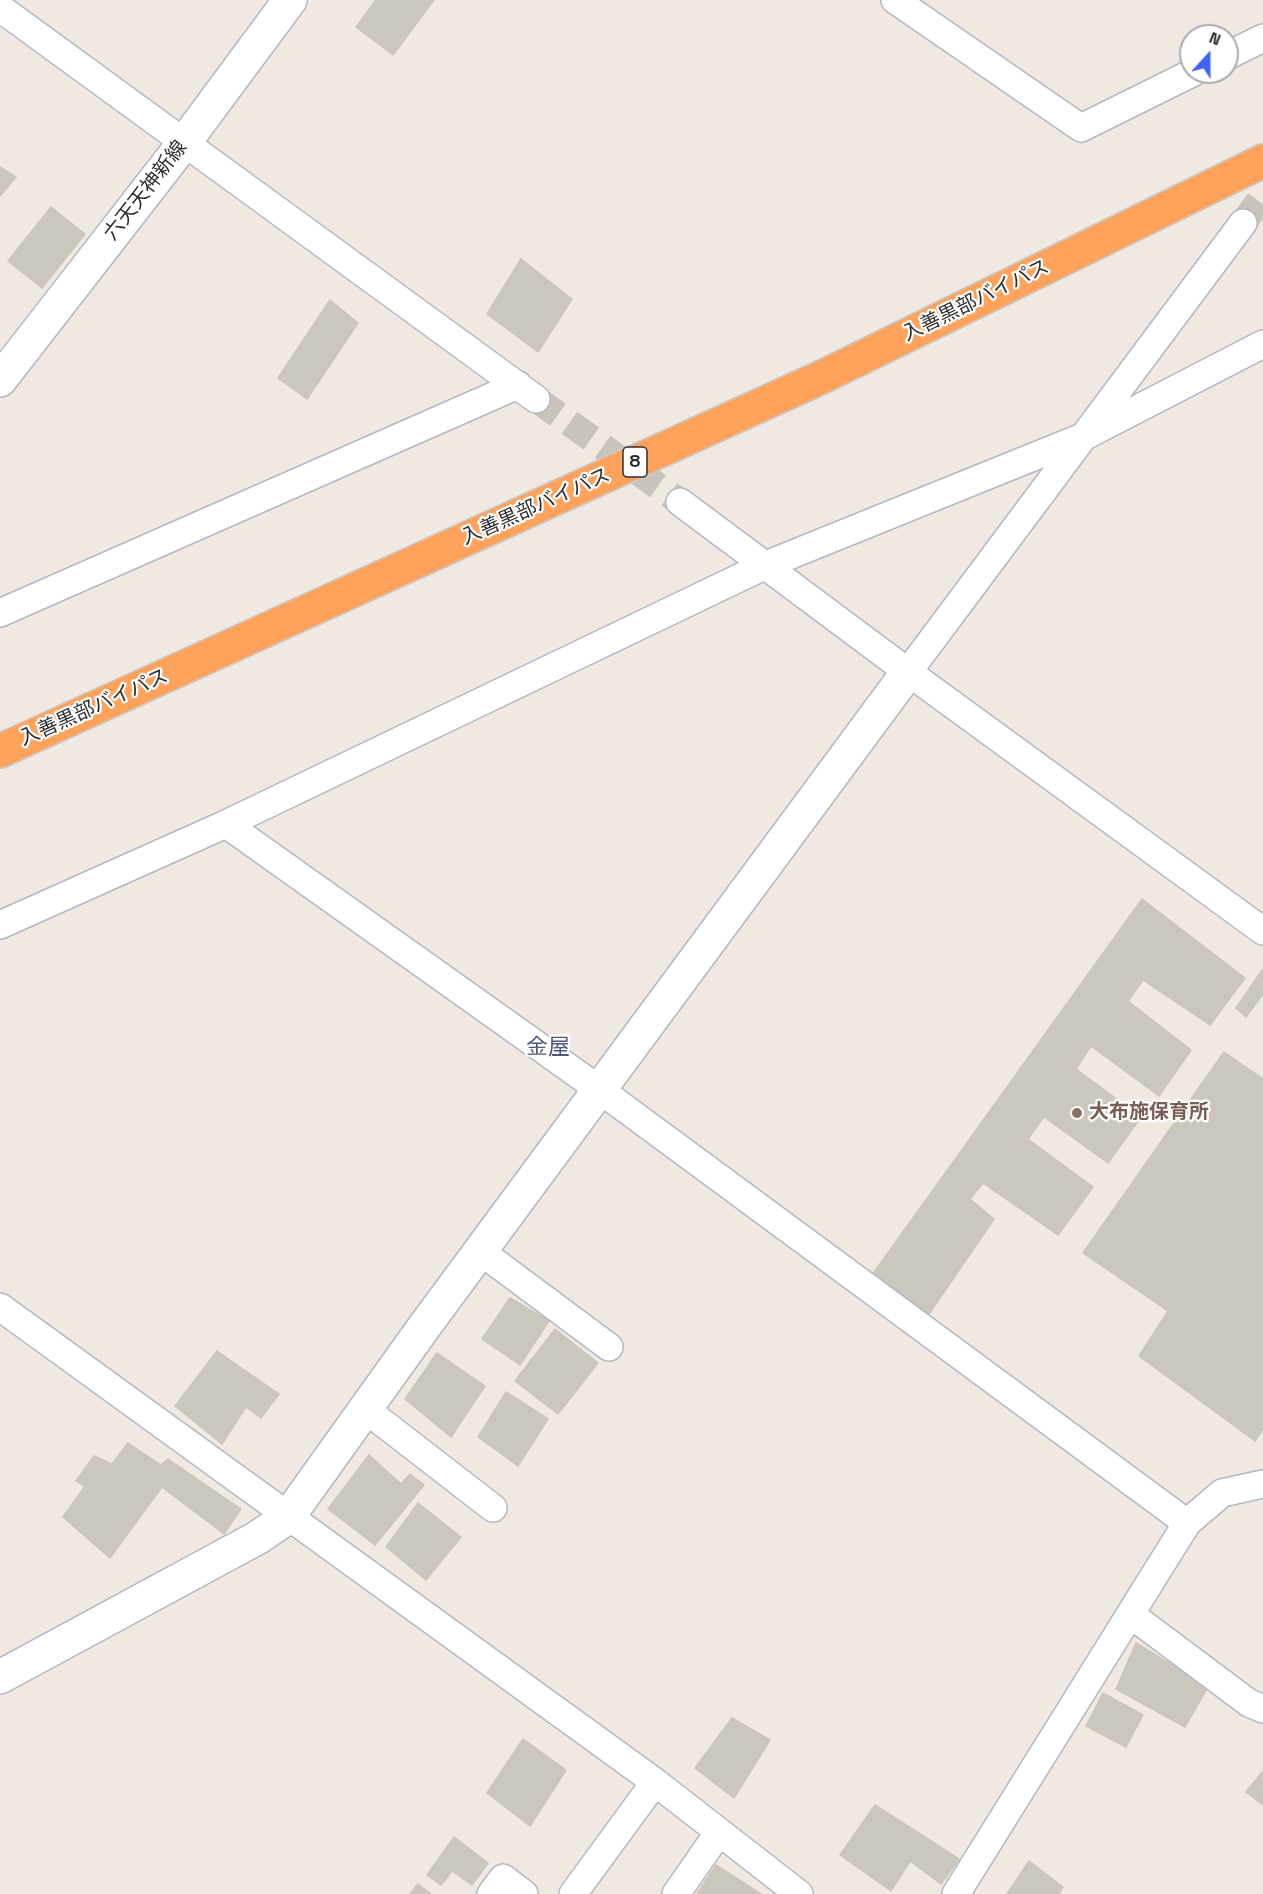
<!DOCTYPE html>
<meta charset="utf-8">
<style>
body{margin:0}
#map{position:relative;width:1263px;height:1894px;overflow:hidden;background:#efe9e1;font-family:"Space Grotesk",sans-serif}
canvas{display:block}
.north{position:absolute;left:1179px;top:24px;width:60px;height:60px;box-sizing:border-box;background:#fff;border:2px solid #ababab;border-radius:50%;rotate:21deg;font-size:16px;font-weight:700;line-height:24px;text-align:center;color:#2e2e2e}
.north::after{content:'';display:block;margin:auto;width:21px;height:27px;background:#4264fb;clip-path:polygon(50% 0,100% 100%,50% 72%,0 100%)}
</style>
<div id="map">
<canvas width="1263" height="1894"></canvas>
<div class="north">N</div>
</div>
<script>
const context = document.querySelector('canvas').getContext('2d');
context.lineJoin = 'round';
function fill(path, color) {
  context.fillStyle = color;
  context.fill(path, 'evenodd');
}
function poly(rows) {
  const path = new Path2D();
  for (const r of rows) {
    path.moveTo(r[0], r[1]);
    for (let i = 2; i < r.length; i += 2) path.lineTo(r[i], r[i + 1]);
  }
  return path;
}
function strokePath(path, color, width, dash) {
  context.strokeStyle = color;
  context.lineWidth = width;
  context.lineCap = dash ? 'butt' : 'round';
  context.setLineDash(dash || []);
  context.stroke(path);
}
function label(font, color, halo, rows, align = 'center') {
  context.font = font + ' "Space Grotesk","Noto Sans JP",sans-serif';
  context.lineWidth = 4.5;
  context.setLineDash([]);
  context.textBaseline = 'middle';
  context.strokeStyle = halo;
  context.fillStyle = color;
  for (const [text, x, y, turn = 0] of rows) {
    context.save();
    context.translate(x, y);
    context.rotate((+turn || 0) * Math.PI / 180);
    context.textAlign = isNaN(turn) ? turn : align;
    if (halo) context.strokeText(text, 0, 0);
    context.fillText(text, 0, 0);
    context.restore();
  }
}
const building = poly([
 [376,0,434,0,393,55,356,27,376,0],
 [0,167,16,177,0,196,0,167],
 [51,207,85,234,42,288,8,261,51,207],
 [521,259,572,299,538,352,487,314,521,259],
 [330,300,358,323,307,399,278,378,330,300],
 [1142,899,1245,978,1210,1025,1143,980,1128,1001,1191,1050,1159,1096,1091,1046,1076,1069,1141,1117,1108,1163,1044,1117,1028,1139,1093,1187,1058,1235,983,1183,970,1199,994,1219,927,1317,872,1275,1142,899],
 [1263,969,1263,994,1246,1017,1236,1008,1263,969],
 [1224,1052,1263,1079,1263,1429,1255,1441,1139,1356,1168,1311,1083,1253,1224,1052],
 [510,1298,549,1321,520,1365,482,1339,510,1298],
 [555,1329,598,1363,558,1414,515,1381,555,1329],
 [217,1351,279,1394,261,1418,246,1407,222,1444,175,1406,217,1351],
 [437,1353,485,1386,451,1437,405,1399,437,1353],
 [506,1392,548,1419,518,1466,478,1437,506,1392],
 [128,1443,161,1465,168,1459,241,1509,224,1534,162,1487,110,1558,63,1517,85,1486,76,1481,94,1456,112,1464,128,1443],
 [369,1455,401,1484,410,1474,424,1485,375,1545,328,1509,369,1455],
 [418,1503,461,1537,426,1580,386,1547,418,1503],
 [1136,1643,1208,1687,1185,1727,1116,1689,1136,1643],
 [1103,1693,1143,1715,1126,1747,1086,1726,1103,1693],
 [732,1718,770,1740,734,1798,695,1768,732,1718],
 [523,1739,566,1770,530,1826,487,1793,523,1739],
 [1263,1771,1263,1805,1246,1792,1263,1771],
 [875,1805,959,1859,941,1884,910,1861,891,1891,840,1855,875,1805],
 [454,1837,488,1863,472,1885,452,1871,441,1885,427,1875,454,1837],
 [1029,1861,1063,1887,1059,1894,1007,1894,1029,1861],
 [716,1865,761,1894,697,1894,716,1865],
 [418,1884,431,1894,410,1894,418,1884]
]);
fill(building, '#cbc7bf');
strokePath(building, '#cbc5ba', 1.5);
strokePath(poly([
 [1243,223,1263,196],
 [536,399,680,502]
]), '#c8c4bd', 27, [27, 14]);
const street = poly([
 [895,0,1081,128,1194,72],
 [0,8,536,399],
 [1227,56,1263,38],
 [680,502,908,672,1263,931],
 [0,613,518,385],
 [908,672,1243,223],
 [226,824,766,565,1085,436,1263,344],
 [0,925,226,824,600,1090,1187,1523],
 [480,1251,609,1347],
 [0,1307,655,1782,799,1894],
 [365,1409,493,1508],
 [1130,1614,1249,1703,1263,1709],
 [491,1894,503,1878,524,1894],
 [573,1894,655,1782],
 [676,1894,719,1832],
 [956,1894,1187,1523,1222,1493,1263,1484]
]);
const secondary = poly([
 [0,380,184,143,290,0],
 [0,1677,257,1538,288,1517,424,1327,908,672]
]);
const highway = poly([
 [0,751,822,377,1263,161]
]);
strokePath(street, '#b4b7c1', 30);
strokePath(secondary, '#b4b7c1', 36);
strokePath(highway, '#c9c9c9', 36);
strokePath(street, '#fff', 27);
strokePath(secondary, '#fff', 33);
strokePath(highway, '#ffa35c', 33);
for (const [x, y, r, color] of [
 [1077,1113,6,"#8d6e63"]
]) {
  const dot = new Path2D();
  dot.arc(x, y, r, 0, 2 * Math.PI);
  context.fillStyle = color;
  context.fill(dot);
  strokePath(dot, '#fff', 2);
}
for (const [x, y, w] of [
 [635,462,24]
]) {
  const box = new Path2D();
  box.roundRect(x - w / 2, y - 15, w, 30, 4.5);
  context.fillStyle = '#fff';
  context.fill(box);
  strokePath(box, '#2e2e2e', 1.5);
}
label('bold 18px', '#2e2e2e', null, [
 ["8",635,462]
]);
label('20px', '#2e2e2e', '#fff', [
 ["六天天神新線",146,191,-52],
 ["入善黒部バイパス",976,301,-26],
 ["入善黒部バイパス",536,507,-24],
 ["入善黒部バイパス",94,708,-24]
]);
label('bold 20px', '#785e54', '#fff', [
 ["大布施保育所",1089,1113]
], 'left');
label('22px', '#4d5680', '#fff', [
 ["金屋",548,1048]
]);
</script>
